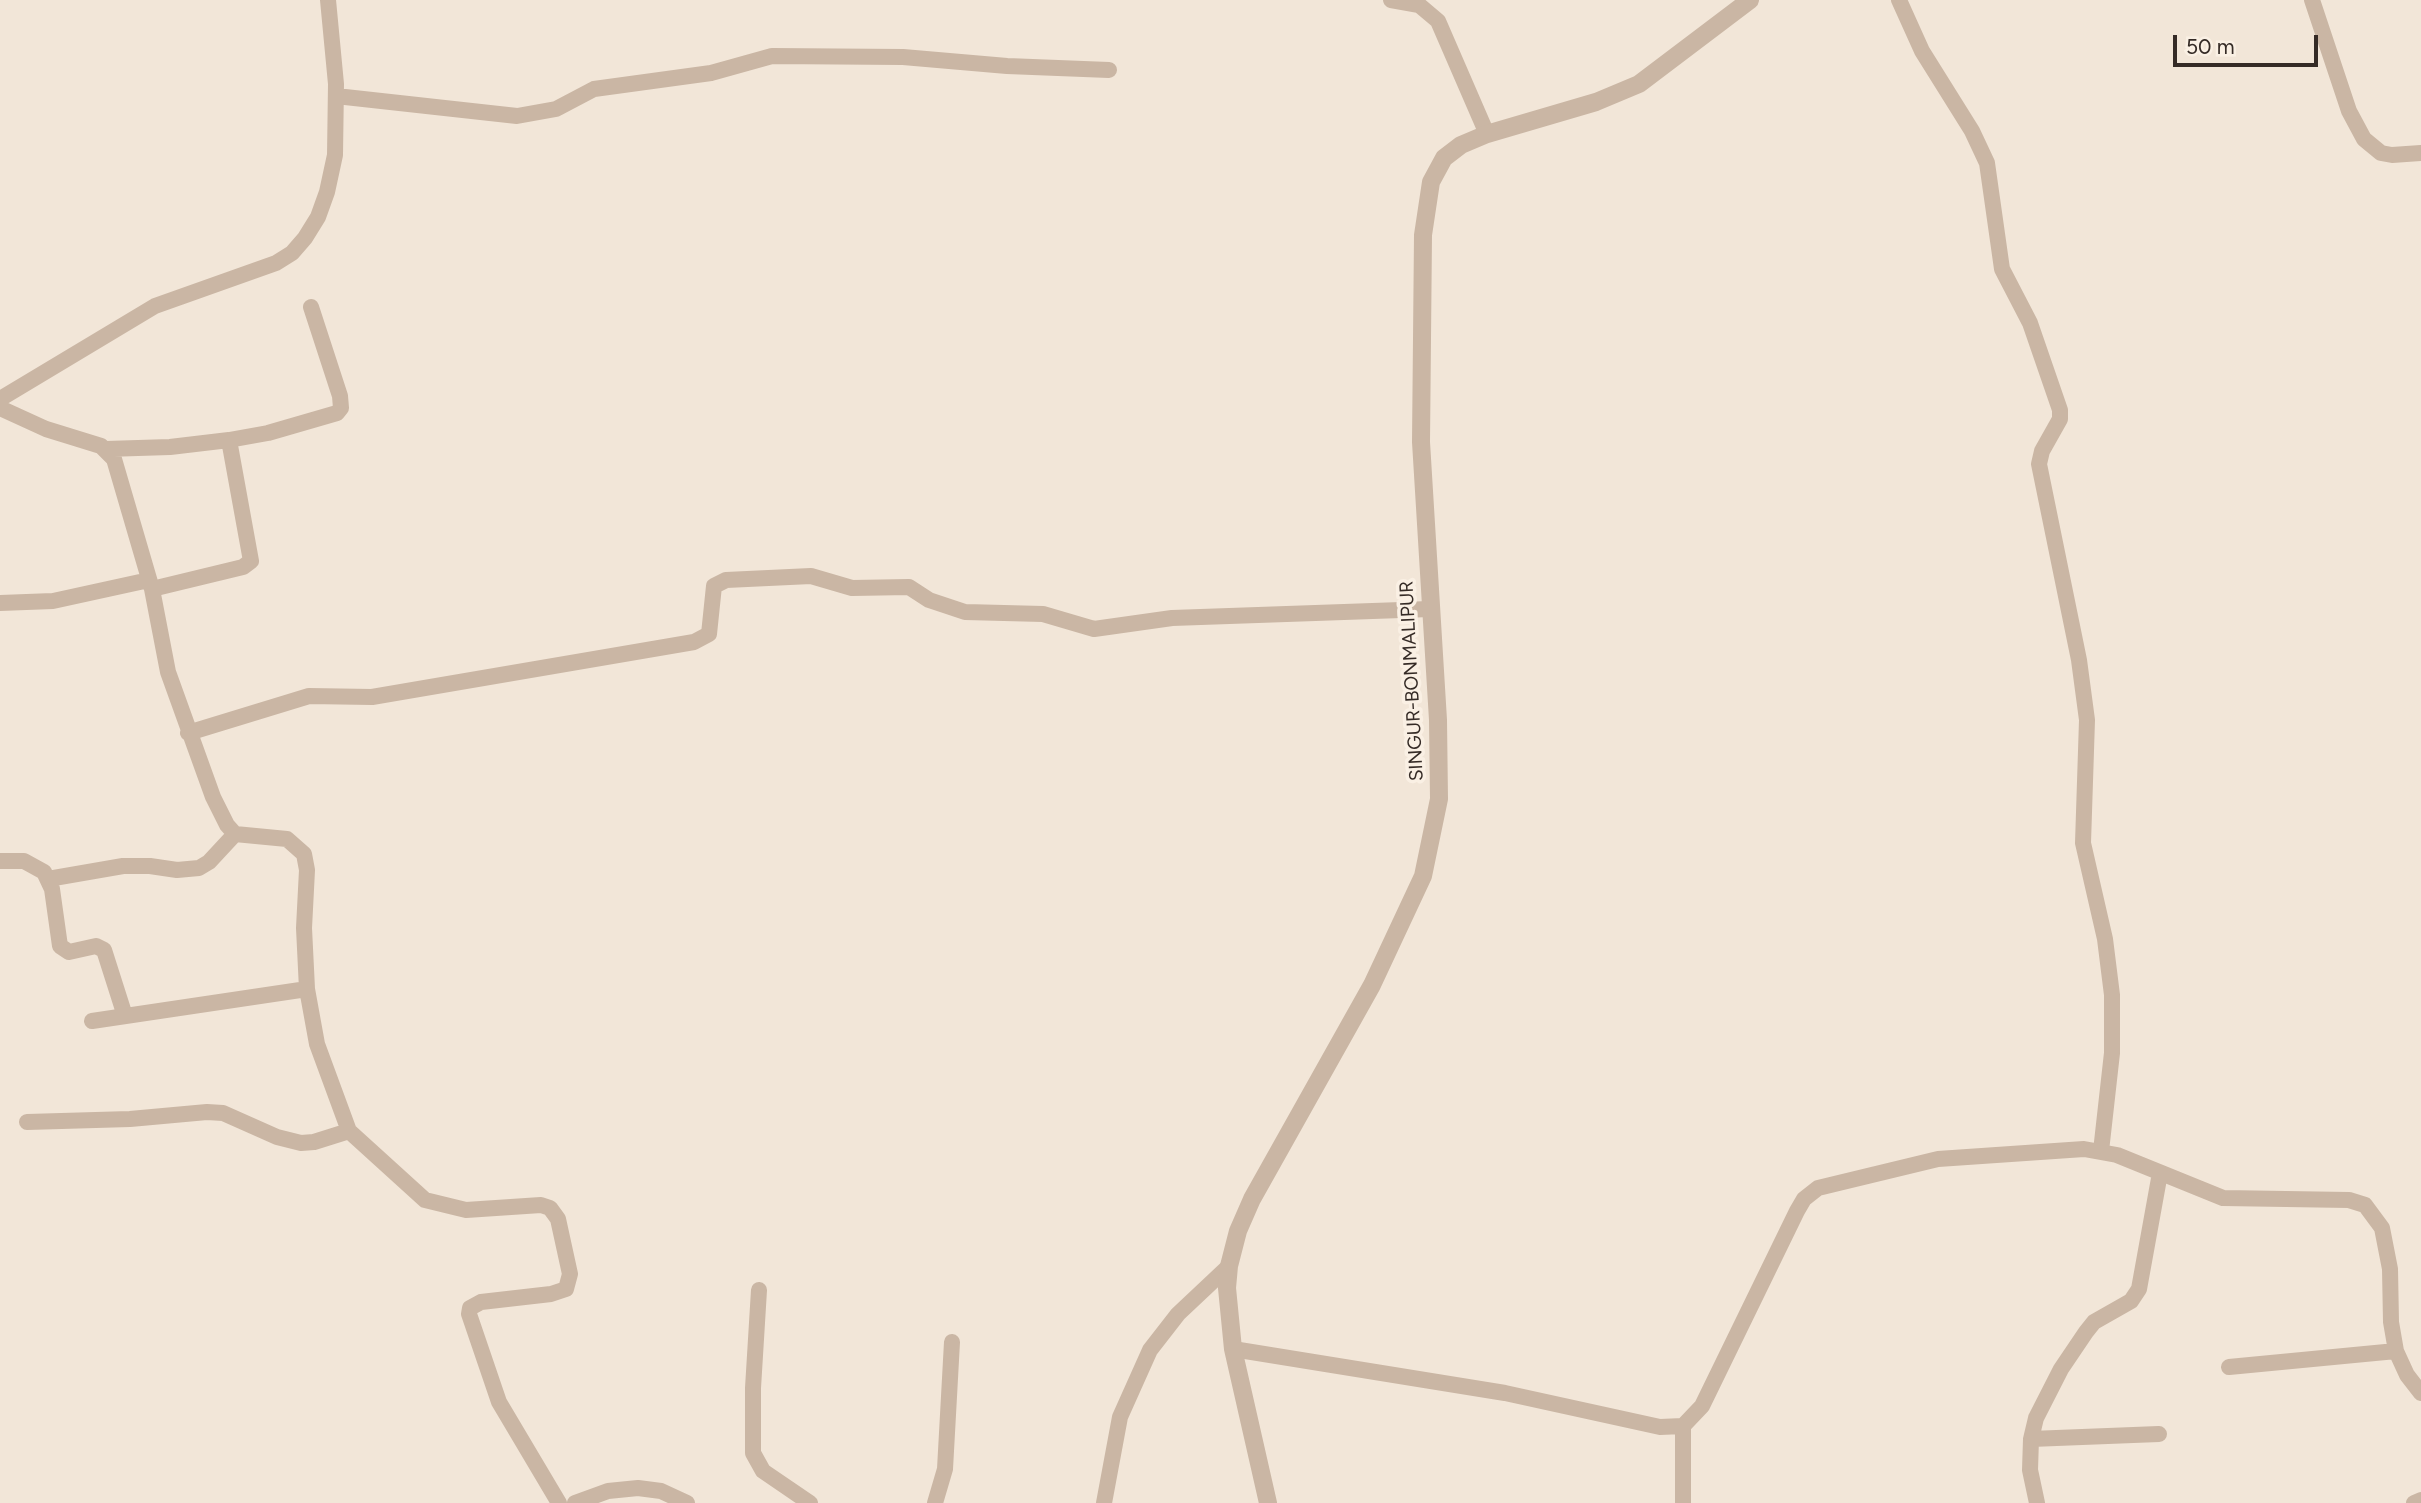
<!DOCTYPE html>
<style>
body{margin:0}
#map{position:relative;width:2421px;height:1503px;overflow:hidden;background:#f2e6d8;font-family:Figtree,sans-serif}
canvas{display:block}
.scale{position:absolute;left:2173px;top:35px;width:145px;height:32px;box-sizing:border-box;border:4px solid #352b26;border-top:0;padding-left:9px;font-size:21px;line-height:24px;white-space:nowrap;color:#352b26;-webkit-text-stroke:5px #faf0e4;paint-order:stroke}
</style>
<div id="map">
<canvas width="2421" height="1503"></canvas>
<div class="scale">50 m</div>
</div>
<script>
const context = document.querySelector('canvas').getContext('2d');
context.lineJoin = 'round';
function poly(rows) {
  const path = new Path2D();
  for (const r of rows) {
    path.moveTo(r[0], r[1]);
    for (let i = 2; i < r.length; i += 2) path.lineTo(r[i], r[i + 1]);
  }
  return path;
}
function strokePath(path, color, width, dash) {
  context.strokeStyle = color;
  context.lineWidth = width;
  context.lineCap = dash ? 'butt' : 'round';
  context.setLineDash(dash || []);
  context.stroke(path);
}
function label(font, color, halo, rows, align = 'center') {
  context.font = font + ' Figtree,sans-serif';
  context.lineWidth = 7;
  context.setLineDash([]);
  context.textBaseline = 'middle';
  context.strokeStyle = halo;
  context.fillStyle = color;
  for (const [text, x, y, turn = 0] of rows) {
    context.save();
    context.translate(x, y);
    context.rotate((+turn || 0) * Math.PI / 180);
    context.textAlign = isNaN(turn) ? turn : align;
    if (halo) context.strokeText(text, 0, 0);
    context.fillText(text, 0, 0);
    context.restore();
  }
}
strokePath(poly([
 [1391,0,1419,5,1438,21,1487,134],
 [1899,0,1922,51,1972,131,1987,163,2002,269,2030,323,2060,410,2060,419,2042,451,2039,464,2079,660,2087,720,2083,843,2105,939,2112,995,2112,1053,2101,1151],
 [2312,0,2349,111,2364,139,2381,153,2392,155,2421,153],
 [336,96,517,116,556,109,594,89,711,73,772,56,903,57,1007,66,1109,70],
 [0,399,155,306,276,263,292,253,305,238,318,217,327,192,335,155,336,84,328,0],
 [0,408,46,429,101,446,114,459,152,589,168,672,213,797,227,825,235,834,287,839,304,854,307,870,304,928,307,989,317,1044,349,1131,425,1200,466,1210,541,1205,550,1208,558,1219,570,1274,566,1289,551,1294,481,1302,470,1308,469,1314,499,1402,559,1503],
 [106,449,170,447,229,440,268,433,337,413,341,408,340,396,311,307],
 [152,589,243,567,251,561,229,440],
 [0,603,53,601,149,580],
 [188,733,309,696,372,697,694,642,709,634,714,586,726,580,811,576,852,588,909,587,929,600,965,612,1043,614,1094,629,1172,618,1430,609],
 [0,861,24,861,44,872,52,889,60,946,69,952,96,946,104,950,125,1016],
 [48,879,123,866,150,866,177,870,199,868,209,862,235,834],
 [92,1021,307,989],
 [27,1122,130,1119,207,1112,223,1113,277,1137,301,1143,314,1142,349,1131],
 [759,1290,753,1388,753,1453,763,1471,810,1503],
 [1233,1349,1505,1393,1660,1427,1683,1426,1702,1406,1797,1211,1804,1199,1818,1188,1938,1159,2084,1149,2117,1155,2223,1198,2349,1200,2365,1205,2382,1228,2390,1269,2391,1322,2396,1351,2407,1375,2421,1393],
 [2229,1367,2396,1351],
 [2031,1439,2159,1434],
 [575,1503,608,1491,638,1488,661,1491,687,1503],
 [935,1503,945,1469,952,1342],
 [1104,1503,1120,1417,1150,1350,1178,1314,1229,1266],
 [1683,1503,1683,1426],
 [2037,1503,2030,1470,2031,1439,2036,1418,2061,1369,2086,1332,2094,1322,2131,1301,2139,1289,2160,1173],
 [2414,1503,2421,1500]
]), '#cab6a4', 16);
strokePath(poly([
 [1268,1503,1233,1349,1227,1288,1229,1266,1238,1231,1252,1199,1372,985,1423,876,1439,799,1438,720,1421,442,1423,235,1431,182,1444,158,1461,145,1487,134,1596,102,1639,84,1750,0]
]), '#cab6a4', 18);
label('19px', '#352b26', '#faf0e4', [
 ["SINGUR-BONMALIPUR",1412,681,-93]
]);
</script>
